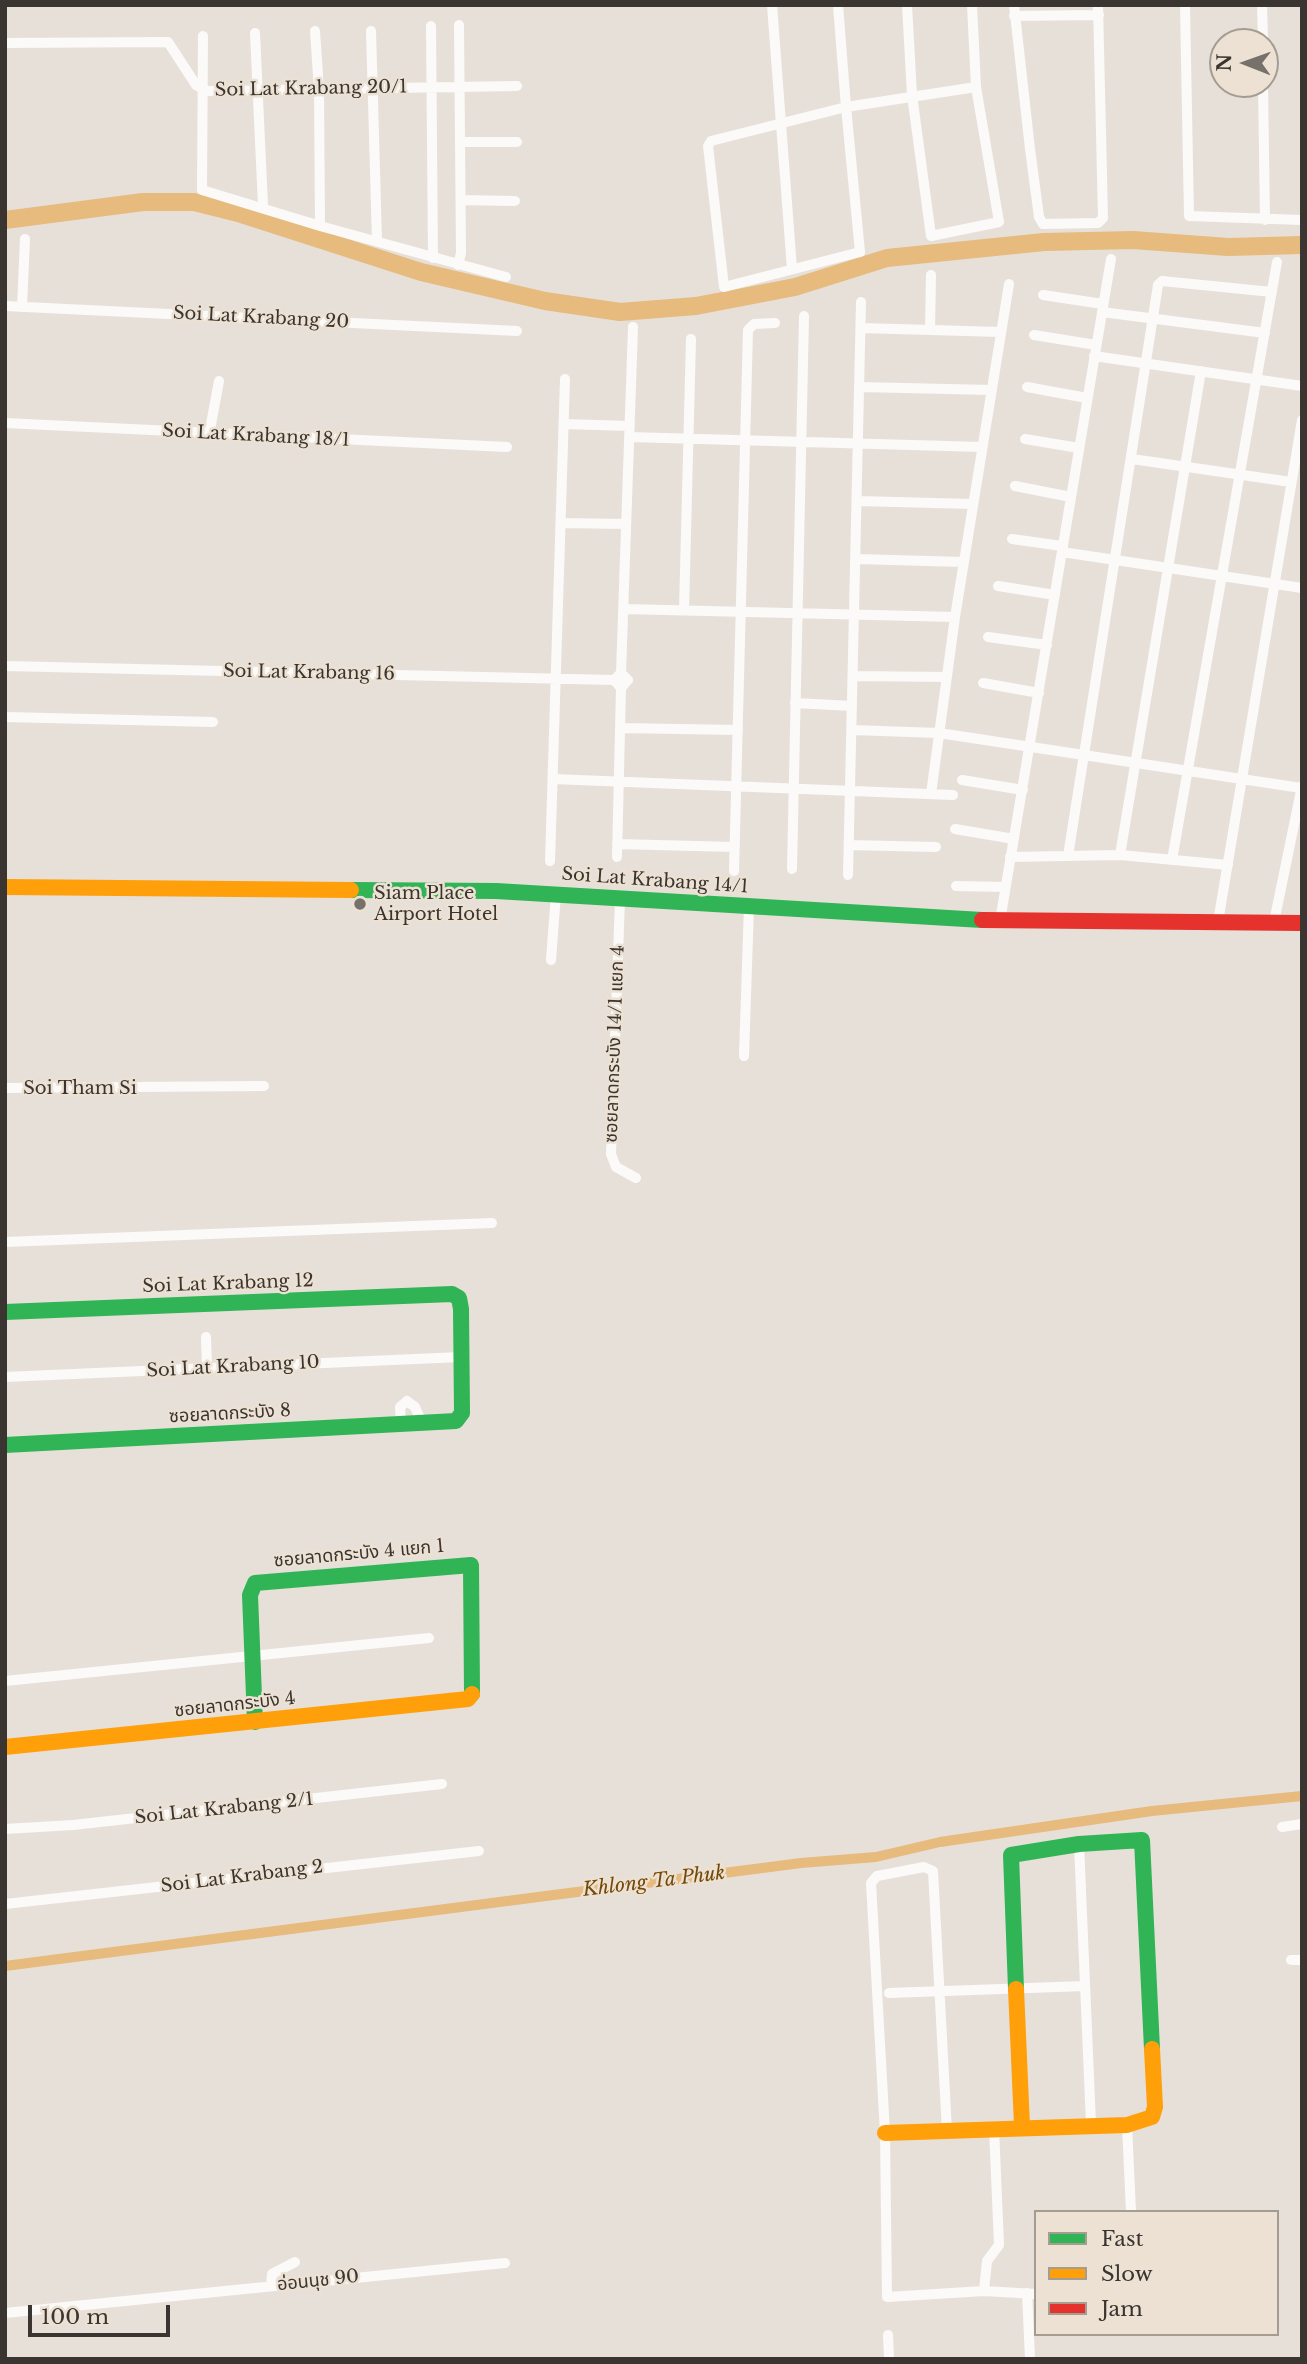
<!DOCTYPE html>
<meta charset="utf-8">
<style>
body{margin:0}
#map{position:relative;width:1307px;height:2364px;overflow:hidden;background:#e6e0d9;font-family:"Libre Baskerville",serif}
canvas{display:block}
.frame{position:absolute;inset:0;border:7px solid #3a3530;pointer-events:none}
.legend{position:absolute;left:1034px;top:2210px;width:245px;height:126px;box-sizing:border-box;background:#ece1d3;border:2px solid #a59c92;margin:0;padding:9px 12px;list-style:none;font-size:21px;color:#3a3530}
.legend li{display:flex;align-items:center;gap:14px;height:35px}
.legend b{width:35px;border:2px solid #a59c92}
.north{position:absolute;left:1209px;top:28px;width:70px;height:70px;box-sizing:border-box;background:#ece1d3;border:2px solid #a59c92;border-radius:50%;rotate:271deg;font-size:19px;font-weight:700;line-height:28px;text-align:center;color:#3a3530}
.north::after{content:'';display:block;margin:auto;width:24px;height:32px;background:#76716b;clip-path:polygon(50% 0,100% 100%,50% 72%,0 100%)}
.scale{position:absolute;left:28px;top:2305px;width:142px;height:32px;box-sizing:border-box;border:4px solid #3a3530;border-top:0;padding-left:9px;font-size:21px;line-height:24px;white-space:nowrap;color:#3a3530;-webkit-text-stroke:5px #ece1d3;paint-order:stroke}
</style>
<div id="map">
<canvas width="1307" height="2364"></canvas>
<div class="frame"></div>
<ul class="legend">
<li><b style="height:9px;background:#30b455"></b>Fast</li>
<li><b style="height:9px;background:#ff9f0a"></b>Slow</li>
<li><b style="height:9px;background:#e5322d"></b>Jam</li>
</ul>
<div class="north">N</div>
<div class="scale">100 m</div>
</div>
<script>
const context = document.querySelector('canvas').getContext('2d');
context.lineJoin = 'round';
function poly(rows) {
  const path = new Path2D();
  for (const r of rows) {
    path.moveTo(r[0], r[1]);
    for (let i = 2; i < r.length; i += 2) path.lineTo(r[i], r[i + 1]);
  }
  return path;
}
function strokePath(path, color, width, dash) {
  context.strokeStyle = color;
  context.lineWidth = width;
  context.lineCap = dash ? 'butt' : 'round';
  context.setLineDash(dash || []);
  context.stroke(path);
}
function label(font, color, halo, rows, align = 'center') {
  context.font = font + ' "Libre Baskerville","Noto Sans Thai",serif';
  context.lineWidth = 5;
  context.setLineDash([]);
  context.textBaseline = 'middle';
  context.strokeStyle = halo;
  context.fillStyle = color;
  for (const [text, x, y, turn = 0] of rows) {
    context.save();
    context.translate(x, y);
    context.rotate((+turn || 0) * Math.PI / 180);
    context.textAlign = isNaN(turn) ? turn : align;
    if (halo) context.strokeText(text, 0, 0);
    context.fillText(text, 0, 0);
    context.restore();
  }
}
strokePath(poly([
 [5,1966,801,1863,876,1857,940,1842,1152,1811,1302,1796]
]), '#e7ba7d', 10);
strokePath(poly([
 [5,220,143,202,194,202,238,213,421,272,545,301,620,312,696,306,795,287,887,258,1044,242,1133,240,1228,247,1302,245]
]), '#e7ba7d', 18);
strokePath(poly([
 [772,5,792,269],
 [838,5,846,107,860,252,724,287,708,146,711,141,846,107,976,87],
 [907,5,912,95,931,236,999,222,976,87,972,5],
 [1014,5,1030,149,1039,217,1043,224,1098,223,1103,218,1098,5],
 [1185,5,1189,216,1302,220],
 [1262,5,1263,42],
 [1014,16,1099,15],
 [431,26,433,258],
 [315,31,319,90,320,226],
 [371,31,377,241],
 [255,33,263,206],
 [203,36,202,190,320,226,506,277],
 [5,43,168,42,196,85,207,91,517,86],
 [1263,84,1265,220],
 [461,142,517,142],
 [461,200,515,201],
 [458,265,461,253,459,25],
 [1043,295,1103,304],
 [5,306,517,331],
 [22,307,25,239],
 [1102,312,1265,333],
 [861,328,1001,332],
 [930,330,931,275],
 [1034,335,1096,345],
 [1094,356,1302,386],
 [859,387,992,390],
 [1027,387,1087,398],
 [5,423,507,447],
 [564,424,629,426],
 [209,435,219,381],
 [629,437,982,447],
 [1025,439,1079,448],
 [1132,459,1291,482],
 [1015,486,1071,497],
 [857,501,973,504],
 [561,523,626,524],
 [1012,539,1062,546],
 [1062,552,1302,588],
 [856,559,964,562],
 [998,586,1055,595],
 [624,609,955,617],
 [684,610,691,339],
 [988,637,1047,645],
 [5,666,614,680],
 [621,673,633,327],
 [853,676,947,677],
 [983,683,1039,693],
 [795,703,852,706],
 [5,717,213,722],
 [620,728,738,730],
 [852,730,939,733,1301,788],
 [553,779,953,795],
 [962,780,1023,790],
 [931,794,955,617,1009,284],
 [955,829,1014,839],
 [617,844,735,847],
 [849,845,936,847],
 [1120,855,1201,371],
 [1068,856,1158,285,1162,281,1272,292],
 [617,857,621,688,628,680,621,673,614,680,621,688],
 [1010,857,1120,855,1228,865],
 [1172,860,1277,262],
 [550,861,565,379],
 [792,869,804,316],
 [734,871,748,330,754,324,775,323],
 [848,875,861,302],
 [956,886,1005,887],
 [620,899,611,1154,616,1167,636,1178],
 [1000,921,1111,259],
 [1218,922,1302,420],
 [1274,922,1302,786],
 [551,960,556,894],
 [744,1056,749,906],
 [5,1088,264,1086],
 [5,1242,492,1223],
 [206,1337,207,1368],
 [5,1377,461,1357],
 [401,1424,400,1407,407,1401,415,1407,422,1423],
 [5,1681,429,1638],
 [1282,1827,1302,1824],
 [5,1829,73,1825,442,1784],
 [1079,1844,1091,2124],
 [5,1904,479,1851],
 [1291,1960,1302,1960],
 [889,1993,1085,1986],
 [1127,2125,1131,2212],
 [947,2131,933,1871,924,1867,877,1876,871,1883,885,2133,887,2297,984,2291,1036,2294],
 [271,2286,272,2274,295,2262],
 [984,2291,987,2261,999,2245,994,2128],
 [1027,2293,1030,2359],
 [5,2313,505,2263],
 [888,2335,889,2359]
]), '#fbfaf9', 10);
strokePath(poly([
 [351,890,496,891,982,920],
 [5,1312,452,1294,459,1298,461,1309,462,1413,456,1421,5,1445],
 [255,1722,250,1595,255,1583,471,1565,472,1694],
 [1016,1989,1011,1855,1079,1844,1142,1840,1152,2049]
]), '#30b455', 16);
strokePath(poly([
 [5,887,351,890],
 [5,1747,468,1699,472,1694],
 [1016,1989,1022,2126],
 [885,2133,1127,2125,1152,2117,1155,2107,1152,2049]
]), '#ff9f0a', 16);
strokePath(poly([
 [982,920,1302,923]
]), '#e5322d', 16);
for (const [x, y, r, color] of [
 [360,904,7,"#76716b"]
]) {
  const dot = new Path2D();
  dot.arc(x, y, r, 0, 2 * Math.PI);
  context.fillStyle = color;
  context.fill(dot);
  strokePath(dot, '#ece1d3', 2.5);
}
label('18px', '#3a3530', '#ece1d3', [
 ["Soi Lat Krabang 20/1",311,89,-1],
 ["Soi Lat Krabang 20",261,318,3],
 ["Soi Lat Krabang 18/1",256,436,3],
 ["Soi Lat Krabang 16",309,673,1],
 ["Soi Lat Krabang 14/1",655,881,4],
 ["ซอยลาดกระบัง 14/1 แยก 4",615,1044,-88],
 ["Soi Tham Si",80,1089],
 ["Soi Lat Krabang 12",228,1284,-2],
 ["Soi Lat Krabang 10",233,1367,-3],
 ["ซอยลาดกระบัง 8",230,1414,-3],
 ["ซอยลาดกระบัง 4 แยก 1",359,1554,-5],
 ["ซอยลาดกระบัง 4",235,1705,-6],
 ["Soi Lat Krabang 2/1",224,1809,-6],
 ["Soi Lat Krabang 2",242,1877,-7],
 ["อ่อนนุช 90",318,2281,-6]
]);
label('18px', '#3a3530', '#ece1d3', [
 ["Siam Place",374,894],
 ["Airport Hotel",374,915]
], 'left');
label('italic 19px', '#734a08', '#ece1d3', [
 ["Khlong Ta Phuk",654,1882,-7]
]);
</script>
